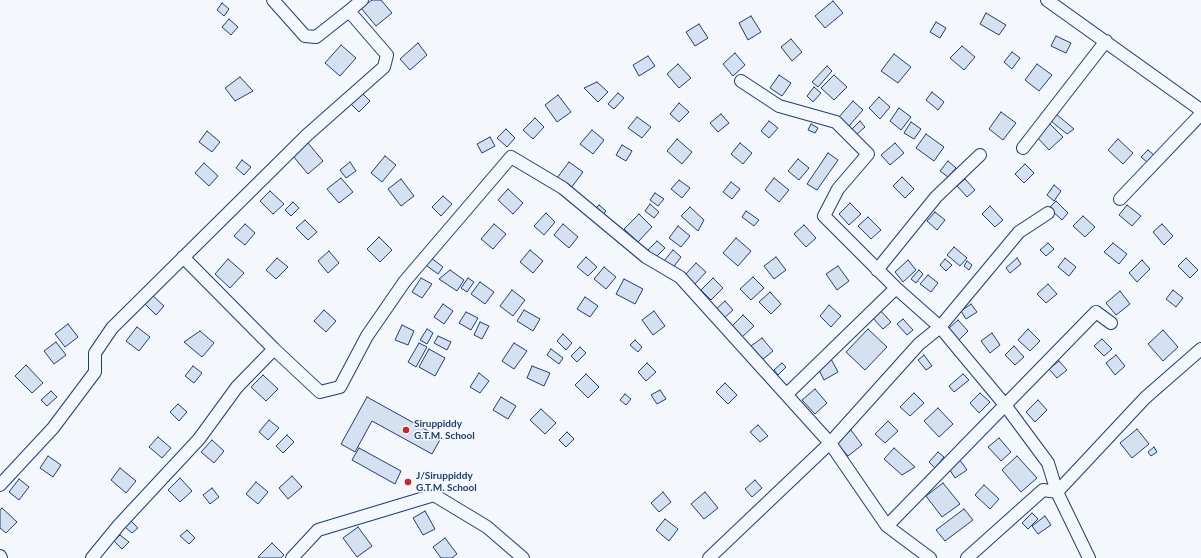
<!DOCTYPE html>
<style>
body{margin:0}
canvas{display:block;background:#f4f7fb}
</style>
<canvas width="1201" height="558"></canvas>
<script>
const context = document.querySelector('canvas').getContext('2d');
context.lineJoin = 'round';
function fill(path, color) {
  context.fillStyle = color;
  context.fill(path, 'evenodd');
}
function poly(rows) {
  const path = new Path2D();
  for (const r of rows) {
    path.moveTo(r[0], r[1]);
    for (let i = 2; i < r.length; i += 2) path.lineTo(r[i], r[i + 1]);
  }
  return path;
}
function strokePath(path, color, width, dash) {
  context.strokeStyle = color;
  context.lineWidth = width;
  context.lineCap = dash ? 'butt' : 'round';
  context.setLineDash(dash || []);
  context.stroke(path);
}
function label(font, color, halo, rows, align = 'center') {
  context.font = font + ' Lato,sans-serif';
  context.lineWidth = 3;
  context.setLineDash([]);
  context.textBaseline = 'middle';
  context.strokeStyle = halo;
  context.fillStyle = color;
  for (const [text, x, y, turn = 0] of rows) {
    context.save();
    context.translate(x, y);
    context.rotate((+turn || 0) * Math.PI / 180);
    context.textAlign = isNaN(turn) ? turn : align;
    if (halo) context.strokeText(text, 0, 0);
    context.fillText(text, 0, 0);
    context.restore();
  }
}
const building = poly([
 [372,0,381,0,392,13,376,26,361,8,372,0],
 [833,1,843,13,825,28,815,16,833,1],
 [222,3,229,9,224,16,217,10,222,3],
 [986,13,1006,25,999,35,980,24,986,13],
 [751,16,761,32,748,40,739,23,751,16],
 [229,19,238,27,231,35,222,27,229,19],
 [936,22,946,28,940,38,930,32,936,22],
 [699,24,708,38,695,46,686,32,699,24],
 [1056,36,1071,43,1066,53,1051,46,1056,36],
 [791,39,802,52,792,61,781,47,791,39],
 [418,43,427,55,410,70,400,59,418,43],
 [341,45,356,58,340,76,325,63,341,45],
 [962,46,975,57,964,70,950,58,962,46],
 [1012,52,1020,58,1012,69,1004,62,1012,52],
 [735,53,745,65,733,76,723,64,735,53],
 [894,54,911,67,898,83,881,71,894,54],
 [648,56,655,66,639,76,633,65,648,56],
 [678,64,691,78,679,88,667,74,678,64],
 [1037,64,1052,75,1039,91,1025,80,1037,64],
 [827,66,832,71,818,87,812,82,827,66],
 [779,75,791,83,782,96,770,88,779,75],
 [834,75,847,87,834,100,821,88,834,75],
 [240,77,253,91,235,101,225,88,240,77],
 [597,82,608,92,598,102,584,88,597,82],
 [814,87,821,93,813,102,807,96,814,87],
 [361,92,370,101,359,112,350,103,361,92],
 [932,92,944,102,938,110,926,100,932,92],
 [618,93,624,98,614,109,608,104,618,93],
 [558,95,571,112,557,122,545,105,558,95],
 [879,97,890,107,880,119,869,108,879,97],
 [853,101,863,110,848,127,838,118,853,101],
 [679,103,689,112,679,122,670,114,679,103],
 [899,108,911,117,901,130,890,121,899,108],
 [1001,112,1016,123,1003,140,989,129,1001,112],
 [721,114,729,123,718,132,710,123,721,114],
 [1056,114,1074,129,1067,134,1051,121,1056,114],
 [637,117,651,127,642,138,628,128,637,117],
 [535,118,544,127,533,139,523,130,535,118],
 [769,121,778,128,769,138,761,131,769,121],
 [860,121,865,127,856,135,851,130,860,121],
 [911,122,921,129,914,139,904,133,911,122],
 [1048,122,1063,137,1049,150,1035,135,1048,122],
 [811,124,818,128,815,133,808,130,811,124],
 [506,129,515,138,507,147,497,138,506,129],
 [592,130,604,140,593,154,580,144,592,130],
 [207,131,220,142,212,152,199,142,207,131],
 [926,134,944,147,934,161,916,148,926,134],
 [490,137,495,146,482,153,477,144,490,137],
 [677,139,692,152,682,164,667,151,677,139],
 [1118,139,1133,153,1123,164,1108,150,1118,139],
 [308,143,323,161,308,174,293,156,308,143],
 [740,143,752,153,743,164,731,154,740,143],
 [895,143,904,153,890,165,881,155,895,143],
 [622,145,632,151,626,161,616,155,622,145],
 [1148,150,1154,155,1147,162,1141,157,1148,150],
 [828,153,838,160,817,190,807,184,828,153],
 [385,156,396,165,382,182,371,173,385,156],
 [798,159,809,168,799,180,788,171,798,159],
 [242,160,251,167,244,175,236,168,242,160],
 [948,161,956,168,948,177,940,171,948,161],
 [350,162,356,171,346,178,340,170,350,162],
 [569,162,583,172,571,188,557,178,569,162],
 [204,163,218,176,209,186,195,173,204,163],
 [1025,164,1034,173,1024,183,1015,174,1025,164],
 [902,177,914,189,905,198,893,186,902,177],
 [341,178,353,192,339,203,327,189,341,178],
 [774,178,789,190,779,202,765,190,774,178],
 [401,179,414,196,401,206,388,189,401,179],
 [965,179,975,190,967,197,957,186,965,179],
 [679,180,690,188,682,198,671,189,679,180],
 [731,182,740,189,732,199,723,192,731,182],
 [1054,185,1061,191,1054,201,1047,195,1054,185],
 [508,189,523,203,513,214,498,200,508,189],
 [270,191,284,204,273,214,260,201,270,191],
 [655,193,664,199,658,206,650,200,655,193],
 [443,196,452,204,441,216,432,207,443,196],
 [1056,201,1068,213,1062,220,1049,208,1056,201],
 [293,202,299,208,291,216,285,210,293,202],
 [850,203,861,214,849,225,839,214,850,203],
 [650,204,659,212,654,218,645,211,650,204],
 [599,205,606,211,600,218,593,211,599,205],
 [1127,205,1141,216,1132,226,1119,215,1127,205],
 [990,206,1003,220,995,227,982,214,990,206],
 [690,207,704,220,698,231,681,216,690,207],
 [746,211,759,220,754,226,742,217,746,211],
 [935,212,945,220,937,230,927,221,935,212],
 [546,213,555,222,544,235,534,226,546,213],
 [639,214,652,227,638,242,624,229,639,214],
 [1083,216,1095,227,1085,237,1073,226,1083,216],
 [868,217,881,230,871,239,858,226,868,217],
 [305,220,317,232,308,240,296,228,305,220],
 [245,224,255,233,245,245,234,236,245,224],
 [494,224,506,234,493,249,481,239,494,224],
 [563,224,578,237,569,248,554,235,563,224],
 [1162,224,1173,236,1164,245,1153,232,1162,224],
 [804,225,816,238,806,247,794,234,804,225],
 [678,226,690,236,681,247,669,238,678,226],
 [379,237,392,250,380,262,367,249,379,237],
 [736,238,751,251,738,266,723,253,736,238],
 [657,241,665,248,655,258,647,251,657,241],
 [1048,243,1054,249,1046,256,1040,250,1048,243],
 [1113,243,1127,254,1119,264,1104,252,1113,243],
 [954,247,967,258,960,266,947,255,954,247],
 [530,250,543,261,533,273,520,262,530,250],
 [673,250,681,257,672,269,663,262,673,250],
 [329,251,339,263,328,273,318,261,329,251],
 [430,257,443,267,438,274,423,263,430,257],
 [586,257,597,267,588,276,577,267,586,257],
 [776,257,786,270,774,279,764,266,776,257],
 [277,258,288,267,276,279,266,270,277,258],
 [1017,258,1021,264,1010,273,1006,268,1017,258],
 [1065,258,1076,267,1069,276,1058,267,1065,258],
 [1186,258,1198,270,1190,278,1178,266,1186,258],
 [228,259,244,273,230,288,215,274,228,259],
 [945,259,952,265,946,271,940,265,945,259],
 [908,260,916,270,903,282,895,272,908,260],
 [1142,260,1150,269,1137,282,1129,273,1142,260],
 [967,261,972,265,969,270,964,266,967,261],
 [696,263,706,272,694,285,684,276,696,263],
 [838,266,849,281,837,290,826,274,838,266],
 [604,267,616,277,606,289,594,279,604,267],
 [450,270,464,280,457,291,439,279,450,270],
 [919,270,923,274,916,283,911,279,919,270],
 [928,275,938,283,931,292,920,284,928,275],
 [753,277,764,288,751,300,740,289,753,277],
 [421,278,432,284,422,298,412,292,421,278],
 [468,278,474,282,467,292,461,288,468,278],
 [713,278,723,288,711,300,701,290,713,278],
 [624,279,643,289,635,304,616,294,624,279],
 [480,282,494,292,485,304,471,294,480,282],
 [1048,284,1057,294,1046,303,1037,294,1048,284],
 [512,290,525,300,513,316,500,306,512,290],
 [1173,290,1183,298,1176,307,1166,299,1173,290],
 [1120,291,1130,304,1116,315,1106,303,1120,291],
 [770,292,781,304,771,314,759,302,770,292],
 [152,295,164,306,156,315,144,303,152,295],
 [585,297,598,306,590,317,577,309,585,297],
 [725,301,733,310,722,320,714,311,725,301],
 [443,304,453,311,444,324,434,317,443,304],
 [971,304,977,312,966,319,961,311,971,304],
 [829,305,841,316,831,327,820,316,829,305],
 [879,309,891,322,883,329,871,316,879,309],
 [324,310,336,321,326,332,314,321,324,310],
 [524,310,540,319,533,331,517,321,524,310],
 [654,311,665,326,653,335,642,320,654,311],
 [466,312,478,318,471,330,459,323,466,312],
 [743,315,754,326,742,337,732,326,743,315],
 [903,319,913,330,907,335,897,324,903,319],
 [958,320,968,331,958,341,947,330,958,320],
 [480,322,489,326,482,339,474,335,480,322],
 [68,324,78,337,65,347,55,334,68,324],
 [402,325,414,331,408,345,395,340,402,325],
 [137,327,150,337,139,351,126,341,137,327],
 [427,329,433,333,427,344,420,340,427,329],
 [868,329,887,347,865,370,846,352,868,329],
 [1028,329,1040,341,1030,351,1018,340,1028,329],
 [1163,330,1178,347,1163,361,1148,344,1163,330],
 [200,331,214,343,202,357,184,342,200,331],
 [992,333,1000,345,990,353,981,341,992,333],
 [563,334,572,343,566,350,557,341,563,334],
 [438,336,451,342,447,350,434,343,438,336],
 [762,338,773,351,762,360,751,346,762,338],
 [1102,339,1112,349,1104,356,1094,346,1102,339],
 [635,340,642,347,638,352,630,345,635,340],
 [56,342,66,355,54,364,44,351,56,342],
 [419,343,427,347,416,367,408,362,419,343],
 [514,343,527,351,514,369,502,361,514,343],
 [1014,346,1024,357,1015,365,1005,355,1014,346],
 [580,347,586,353,577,362,571,356,580,347],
 [429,349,445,358,435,376,419,367,429,349],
 [551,349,563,358,559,364,547,355,551,349],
 [924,355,932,366,926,370,918,360,924,355],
 [1116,355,1125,366,1115,375,1106,363,1116,355],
 [831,359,838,372,824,380,817,366,831,359],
 [1059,361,1067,370,1057,378,1049,369,1059,361],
 [647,363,656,372,646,381,638,372,647,363],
 [782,363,786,367,778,375,774,370,782,363],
 [26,365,43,383,32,393,15,376,26,365],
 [193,366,202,373,194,383,185,376,193,366],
 [532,366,550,373,544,386,527,378,532,366],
 [479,373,489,381,480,393,470,387,479,373],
 [586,374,599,387,588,398,575,385,586,374],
 [963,374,969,380,954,392,949,386,963,374],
 [263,375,278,389,266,401,251,387,263,375],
 [725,383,737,395,728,404,716,392,725,383],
 [815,389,827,403,815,414,802,400,815,389],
 [660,390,666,399,657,404,651,395,660,390],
 [51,391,57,397,47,406,41,400,51,391],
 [914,393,924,403,910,416,900,407,914,393],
 [980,393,990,402,979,413,970,403,980,393],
 [625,394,631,399,626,405,620,400,625,394],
 [367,397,441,438,432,454,372,421,355,452,341,444,367,397],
 [501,397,516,406,508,419,493,410,501,397],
 [1038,400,1047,410,1035,422,1026,412,1038,400],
 [178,404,187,412,179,421,170,412,178,404],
 [938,408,953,424,939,437,924,421,938,408],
 [541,409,556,423,545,434,530,420,541,409],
 [269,420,279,428,268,440,259,432,269,420],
 [888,421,898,431,885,443,875,434,888,421],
 [758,425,768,436,760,442,750,432,758,425],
 [1137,429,1149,444,1132,458,1120,443,1137,429],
 [851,430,862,445,848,456,836,442,851,430],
 [567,432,574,439,566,447,559,440,567,432],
 [287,435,294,442,283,453,276,446,287,435],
 [158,437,171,448,162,458,149,447,158,437],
 [999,438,1011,452,1001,461,988,447,999,438],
 [212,440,224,451,214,463,201,452,212,440],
 [1154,447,1157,452,1151,456,1148,452,1154,447],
 [359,448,401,471,395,484,352,460,359,448],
 [894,448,915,467,902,475,884,459,894,448],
 [938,452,944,457,935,468,929,462,938,452],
 [48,456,61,465,53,477,40,468,48,456],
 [1017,456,1037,478,1021,492,1002,470,1017,456],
 [959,459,967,470,955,478,948,467,959,459],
 [120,468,136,481,126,493,111,480,120,468],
 [292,476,302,487,288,499,279,488,292,476],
 [180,478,192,491,180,502,168,490,180,478],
 [19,479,29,487,19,500,9,492,19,479],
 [755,480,762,488,752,497,745,489,755,480],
 [256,482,268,492,258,504,246,494,256,482],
 [943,483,960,504,942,517,926,496,943,483],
 [984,485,999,499,990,509,975,495,984,485],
 [212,488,219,497,210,504,203,495,212,488],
 [663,492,671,502,659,512,651,503,663,492],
 [705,492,718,508,704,519,691,504,705,492],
 [2,508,17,522,6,533,0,528,0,510,2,508],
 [964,509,973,520,945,541,936,530,964,509],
 [425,511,435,529,423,535,413,518,425,511],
 [1032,513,1038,519,1028,529,1022,523,1032,513],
 [1045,516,1051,525,1038,534,1032,526,1045,516],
 [665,519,678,529,669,541,656,530,665,519],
 [131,521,138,528,132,533,125,527,131,521],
 [358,527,372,546,357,557,343,538,358,527],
 [187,530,195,538,189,544,180,536,187,530],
 [120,535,129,542,122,549,114,541,120,535],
 [445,538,457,554,452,558,441,558,433,547,445,538],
 [272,543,284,555,281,558,260,558,258,557,272,543]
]);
fill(building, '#d5e0f0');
strokePath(building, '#1d3f73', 1);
const minor = poly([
 [273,0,305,36,316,37,349,11],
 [1047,0,1201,110],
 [741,81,779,106,836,122,868,154,838,189,824,216,896,288,940,327,1005,405,1048,463,1057,492,1145,398,1201,349],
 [1023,148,1106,41],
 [1120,199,1201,114],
 [183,257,274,349,320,392,340,387,367,336,405,281,511,157,563,188,646,257,680,277,830,443,919,344,940,327,1019,232,1048,213],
 [877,270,936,197,980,155],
 [787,394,896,288],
 [0,485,53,428,95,372,95,353,112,328,307,135,384,67,387,55,349,11,362,0],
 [887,526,1096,312,1111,323],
 [0,556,1,558],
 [92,558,119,525,199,439,237,387,274,349],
 [292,558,318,530,434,495,487,527,523,558],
 [709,558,830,443,887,526,930,558],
 [967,558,1043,490,1057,492,1089,558]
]);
strokePath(minor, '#1d3f73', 14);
strokePath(minor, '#f4f7fb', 12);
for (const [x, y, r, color] of [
 [406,430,4,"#c62828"],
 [408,482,4,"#c62828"]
]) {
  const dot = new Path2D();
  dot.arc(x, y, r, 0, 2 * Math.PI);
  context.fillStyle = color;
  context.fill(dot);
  strokePath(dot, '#f4f7fb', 1.5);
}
label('bold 10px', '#1d3f73', '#f4f7fb', [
 ["Siruppiddy",414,424],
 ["G.T.M. School",414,436],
 ["J/Siruppiddy",416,476],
 ["G.T.M. School",416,488]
], 'left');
</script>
